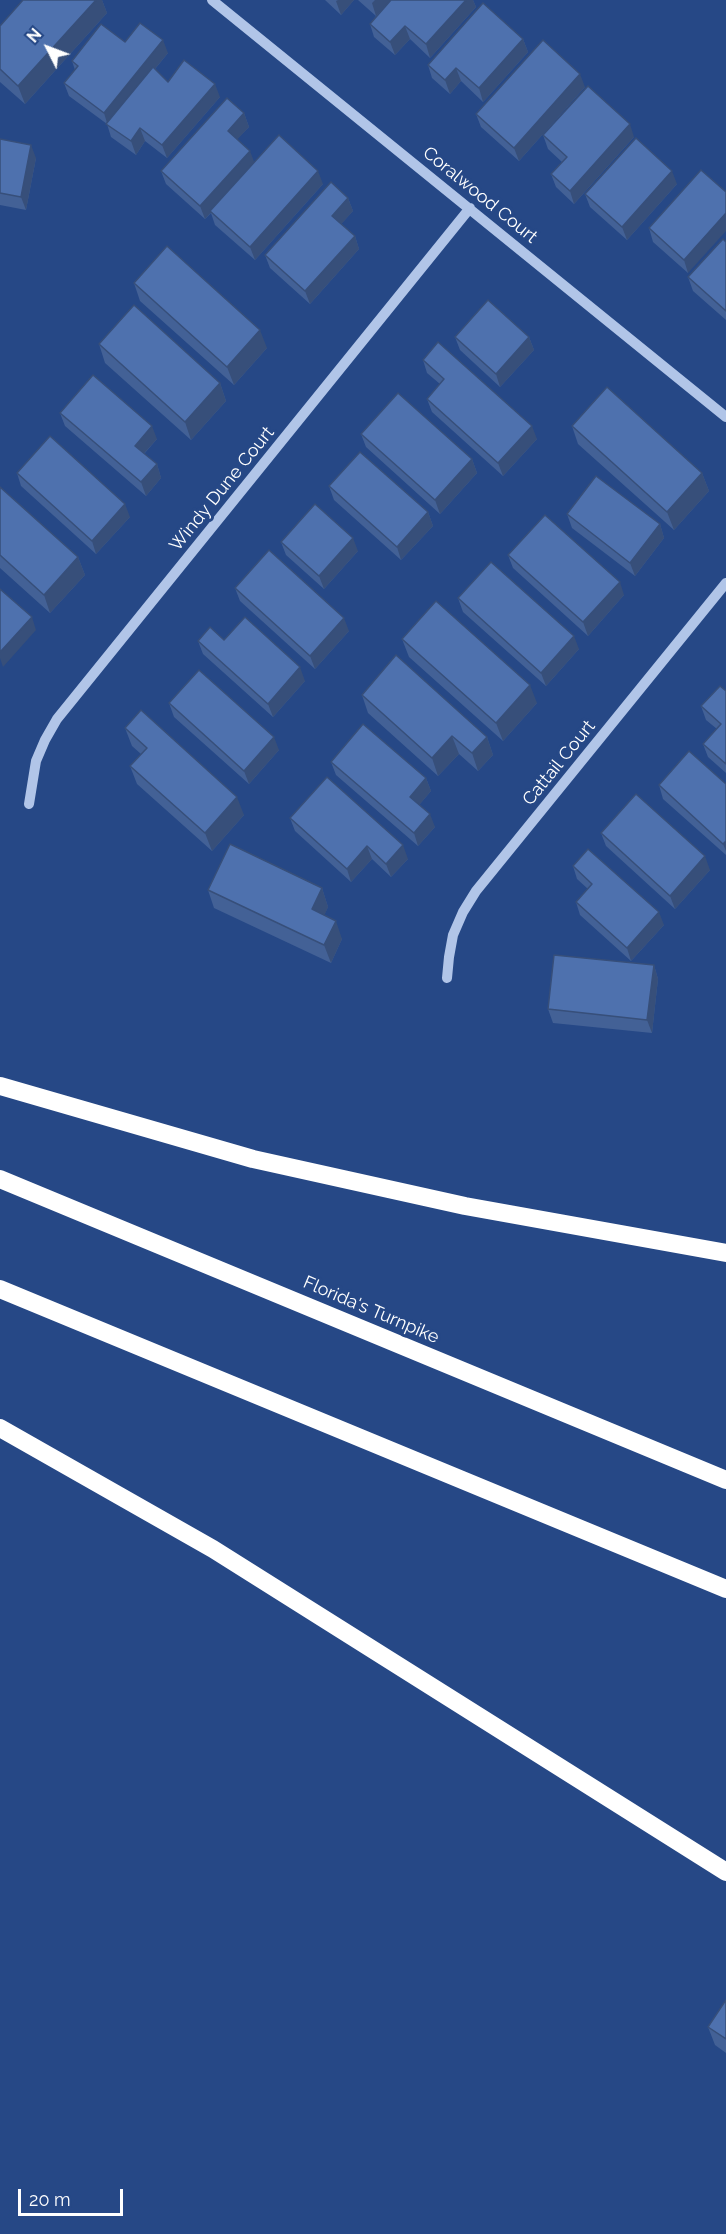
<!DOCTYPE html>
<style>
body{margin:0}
#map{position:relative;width:726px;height:2234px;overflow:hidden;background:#264886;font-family:Raleway,sans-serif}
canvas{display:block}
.north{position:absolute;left:18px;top:18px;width:60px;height:60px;-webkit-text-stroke:4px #264886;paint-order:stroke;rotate:312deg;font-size:16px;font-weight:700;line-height:24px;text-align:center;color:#fff}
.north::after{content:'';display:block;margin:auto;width:21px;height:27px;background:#fff;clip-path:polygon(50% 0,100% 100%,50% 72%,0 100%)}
.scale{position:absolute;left:18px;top:2189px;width:105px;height:27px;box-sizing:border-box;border:3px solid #fff;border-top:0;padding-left:8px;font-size:18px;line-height:21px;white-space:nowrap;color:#fff;-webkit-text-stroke:4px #264886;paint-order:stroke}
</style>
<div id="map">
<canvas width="726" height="2234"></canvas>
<div class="north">N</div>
<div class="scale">20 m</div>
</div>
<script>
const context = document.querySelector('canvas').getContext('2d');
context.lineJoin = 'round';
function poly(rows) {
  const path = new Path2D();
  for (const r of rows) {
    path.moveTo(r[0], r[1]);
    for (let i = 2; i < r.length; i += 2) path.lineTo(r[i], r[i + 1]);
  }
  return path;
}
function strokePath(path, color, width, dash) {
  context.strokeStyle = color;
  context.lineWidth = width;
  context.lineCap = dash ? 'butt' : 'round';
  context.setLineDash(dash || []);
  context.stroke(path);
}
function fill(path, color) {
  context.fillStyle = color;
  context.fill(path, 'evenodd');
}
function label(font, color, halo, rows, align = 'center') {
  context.font = font + ' Raleway,sans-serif';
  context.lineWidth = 6;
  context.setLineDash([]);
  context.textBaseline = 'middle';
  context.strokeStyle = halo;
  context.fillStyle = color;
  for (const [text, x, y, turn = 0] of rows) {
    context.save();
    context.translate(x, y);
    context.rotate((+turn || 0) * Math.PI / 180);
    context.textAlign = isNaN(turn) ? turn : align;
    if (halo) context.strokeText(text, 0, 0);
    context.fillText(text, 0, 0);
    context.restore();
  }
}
strokePath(poly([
 [212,0,726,417],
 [29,804,36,761,45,740,57,719,470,208],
 [447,978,449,957,453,935,463,912,476,891,726,583]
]), '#b1c5e8', 10);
strokePath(poly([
 [0,1086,253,1159,465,1206,726,1253],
 [0,1179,726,1480],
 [0,1289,726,1589],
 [0,1428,213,1549,726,1872]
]), '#fff', 18);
fill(poly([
 [23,0,102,0,107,13,25,104,0,82,0,26],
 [325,0,354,0,341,15],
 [358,0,473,0,476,7,430,58,410,39,395,55,374,37,370,24,376,16],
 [523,39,528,52,483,102,461,81,450,94,432,78,428,65],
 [125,42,168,53,155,69,168,82,220,97,167,158,145,141,136,155,111,137,107,124,69,96,64,83,75,70,72,61],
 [585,87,519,161,481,127,476,114],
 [244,113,249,127,237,139,254,162,323,184,255,260,215,225,211,213,205,219,166,184,161,171],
 [543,135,634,137,574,204,556,187,551,174,562,162,548,149],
 [0,139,36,158,26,210,0,205],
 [701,170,688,273,653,242,649,228],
 [677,184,627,240,590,207,585,194],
 [348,198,353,211,341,224,355,236,359,249,310,304,270,268,265,255],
 [726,242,726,320,693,291,688,277],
 [134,283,267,348,234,385,140,301],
 [455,337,529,337,534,350,500,387,460,350],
 [99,344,220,383,226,401,191,440,105,363],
 [423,360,537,439,503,476,432,412,427,399,440,384,427,373],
 [60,413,157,439,144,454,157,464,161,478,146,496,65,426],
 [572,426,702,473,709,491,674,530,578,444],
 [361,434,472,459,477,473,440,514,366,447],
 [17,473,130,517,96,554,21,486],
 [329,486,428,512,433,526,401,560,334,500],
 [0,487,78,557,85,575,50,613,0,568],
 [567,514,660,524,664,538,635,576,572,528],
 [281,542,358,551,324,589,286,555],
 [508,555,624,595,588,636,513,568],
 [235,588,349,631,315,669,240,601],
 [458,598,579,649,546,686,463,612],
 [402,639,537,703,503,741,409,657],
 [224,640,305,681,273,717,203,654,198,641],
 [726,691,726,773,708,757,703,744,717,729,706,720,701,706],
 [362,695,487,737,493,755,478,771,459,754,438,776,368,713],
 [169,703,279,750,249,784,174,717],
 [125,728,244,815,212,851,137,784,130,766,141,754,132,746],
 [331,762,426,778,431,791,419,805,435,827,418,846,336,775],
 [726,784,726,855,663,799,659,785],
 [290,818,408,859,391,877,372,859,351,882,295,831],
 [601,833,710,870,675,909,606,846],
 [573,866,664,925,631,961,580,915,576,902,588,889,577,879],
 [322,888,328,907,324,915,342,939,331,963,214,908,208,890],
 [654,965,658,979,652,1033,553,1023,548,1009],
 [726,2000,726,2053,715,2045,708,2027]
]), '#436196');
fill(poly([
 [96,0,102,0,107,13,25,104,18,86],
 [338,0,354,0,341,15,336,1],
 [375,0,391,0,376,16,372,3],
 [466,0,473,0,476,7,430,58,426,44],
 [405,26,410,39,395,55,390,42],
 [523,39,528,52,483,102,479,88],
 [163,40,168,53,108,126,104,113],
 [456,68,461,81,450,94,445,80],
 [580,74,585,87,519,161,514,148],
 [215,84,220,97,167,158,162,145],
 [244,113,249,127,233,144,228,131],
 [630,124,634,137,574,204,570,191],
 [140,128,145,141,136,155,131,141],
 [31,145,36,158,26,210,21,197],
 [250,151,255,164,205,219,200,206],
 [318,171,323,184,255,260,250,247],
 [672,171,677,184,627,240,622,227],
 [348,198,353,211,337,229,332,216],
 [726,213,726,231,688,273,684,260],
 [355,236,359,249,310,304,305,291],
 [260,330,267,348,234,385,227,367],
 [529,337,534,350,500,387,496,374],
 [220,383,226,401,191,440,185,422],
 [152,426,157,439,139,459,135,446],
 [532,426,537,439,503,476,498,463],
 [472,459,477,473,440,514,435,500],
 [157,464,161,478,146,496,141,482],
 [702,473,709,491,674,530,667,512],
 [125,504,130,517,96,554,92,541],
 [428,512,433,526,401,560,397,547],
 [660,524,664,538,635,576,630,563],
 [353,538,358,551,324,589,319,576],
 [78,557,85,575,50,613,44,595],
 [620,582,624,595,588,636,583,622],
 [32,617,36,630,3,667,0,658,0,652],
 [344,618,349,631,315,669,310,656],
 [574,636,579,649,546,686,541,673],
 [300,667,305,681,273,717,268,704],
 [530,685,537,703,503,741,496,723],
 [452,736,459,754,438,776,432,758],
 [274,737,279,750,249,784,244,771],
 [487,737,493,755,478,771,472,753],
 [426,778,431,791,415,810,410,797],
 [237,797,244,815,212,851,205,833],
 [430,814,435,827,418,846,414,833],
 [726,841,726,851,723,844],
 [403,845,408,859,391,877,386,864],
 [367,846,372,859,351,882,347,869],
 [705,856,710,870,675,909,670,896],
 [322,888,328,907,319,928,312,909],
 [659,912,664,925,631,961,627,948],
 [336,921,342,939,331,963,324,945],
 [654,965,658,979,652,1033,647,1020]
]), '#374f7a');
const building = poly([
 [23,0,96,0,18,86,0,69,0,26,23,0],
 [391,0,466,0,426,44,405,26,390,42,370,24,391,0],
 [483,3,523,39,479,88,456,68,445,80,428,65,483,3],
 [140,23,163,40,104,113,64,83,78,66,72,61,101,24,125,42,140,23],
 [543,40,580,74,514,148,476,114,543,40],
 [184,60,215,84,162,145,140,128,131,141,106,124,153,67,168,82,184,60],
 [588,86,630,124,570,191,551,174,567,157,543,135,588,86],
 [227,98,244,113,228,131,250,151,200,206,161,171,227,98],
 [279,135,318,171,250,247,210,211,279,135],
 [636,138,672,171,622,227,585,194,636,138],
 [0,139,31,145,21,197,0,193,0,139],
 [701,170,726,192,726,213,684,260,649,228,701,170],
 [331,182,348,198,332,216,355,236,305,291,265,255,331,182],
 [723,239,726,242,726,311,688,277,723,239],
 [167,246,260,330,227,367,134,283,167,246],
 [488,300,529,337,496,374,455,337,488,300],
 [134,305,220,383,185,422,99,344,134,305],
 [438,342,532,426,498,463,427,399,444,379,423,360,438,342],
 [93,375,152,426,135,446,157,464,141,482,60,413,93,375],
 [607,387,702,473,667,512,572,426,607,387],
 [398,393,472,459,435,500,361,434,398,393],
 [50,436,125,504,92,541,17,473,50,436],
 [360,452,428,512,397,547,329,486,360,452],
 [596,476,660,524,630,563,567,514,596,476],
 [0,487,78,557,44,595,0,555,0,487],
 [315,504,353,538,319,576,281,542,315,504],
 [545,515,620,582,583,622,508,555,545,515],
 [269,550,344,618,310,656,235,588,269,550],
 [491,562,574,636,541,673,458,598,491,562],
 [0,589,32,617,0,652,0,589],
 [436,601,530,685,496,723,402,639,436,601],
 [245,617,300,667,268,704,198,641,210,627,224,640,245,617],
 [396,655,487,737,472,753,452,736,432,758,362,695,396,655],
 [199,670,274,737,244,771,169,703,199,670],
 [720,686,726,691,726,764,703,744,721,724,701,706,720,686],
 [141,710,237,797,205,833,130,766,147,748,125,728,141,710],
 [363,724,426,778,410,797,430,814,414,833,331,762,363,724],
 [689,751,726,784,726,841,723,844,659,785,689,751],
 [327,777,403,845,386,864,367,846,347,869,290,818,327,777],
 [636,794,705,856,670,896,601,833,636,794],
 [230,844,322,888,312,909,336,921,324,945,208,890,230,844],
 [588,849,659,912,627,948,576,902,592,884,573,866,588,849],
 [554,955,654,965,647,1020,548,1009,554,955],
 [726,2000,726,2039,708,2027,726,2000]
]);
fill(building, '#4e71ae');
strokePath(building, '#374f7a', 1.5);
label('18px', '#fff', '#264886', [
 ["Coralwood Court",480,195,39],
 ["Windy Dune Court",222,489,-51],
 ["Cattail Court",559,763,-51],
 ["Florida's Turnpike",371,1310,23]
]);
</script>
